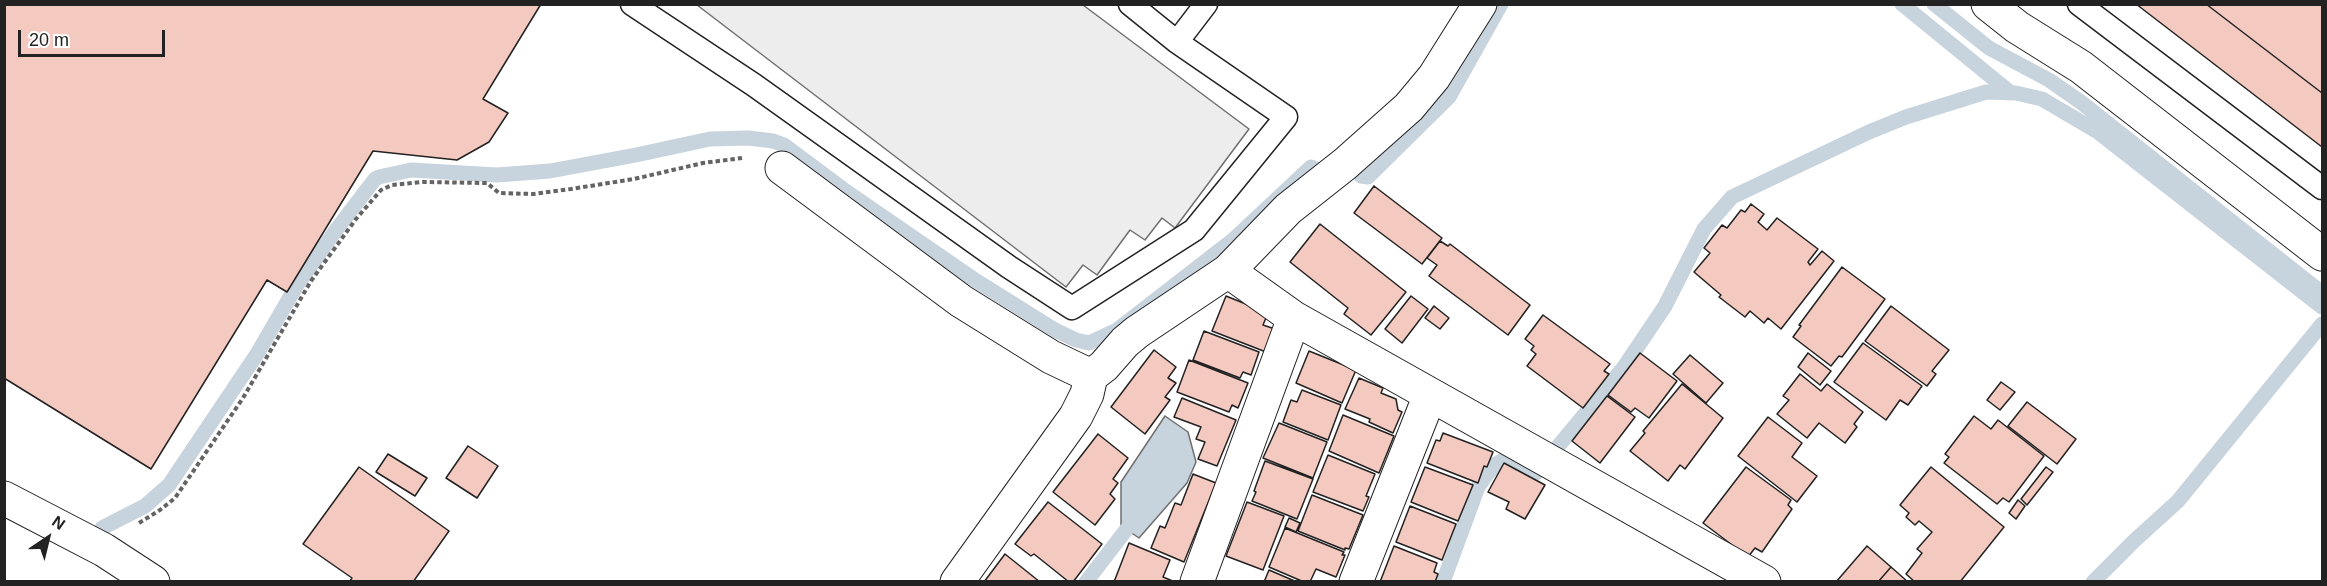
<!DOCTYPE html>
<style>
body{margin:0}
#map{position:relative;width:2327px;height:586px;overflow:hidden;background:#fff;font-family:Arial,sans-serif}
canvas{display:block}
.frame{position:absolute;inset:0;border:6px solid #222;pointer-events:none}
.north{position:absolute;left:18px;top:508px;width:60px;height:60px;-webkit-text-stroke:4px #fff;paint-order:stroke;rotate:35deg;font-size:16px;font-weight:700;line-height:24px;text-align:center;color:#222}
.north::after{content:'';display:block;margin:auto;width:21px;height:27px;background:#222;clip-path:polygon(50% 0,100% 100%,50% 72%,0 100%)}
.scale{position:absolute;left:18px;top:30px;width:147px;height:27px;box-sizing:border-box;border:3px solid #222;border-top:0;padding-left:8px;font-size:18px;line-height:21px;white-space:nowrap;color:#222;-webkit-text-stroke:4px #fff;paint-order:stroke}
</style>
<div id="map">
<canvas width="2327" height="586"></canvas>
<div class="frame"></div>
<div class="north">N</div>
<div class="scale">20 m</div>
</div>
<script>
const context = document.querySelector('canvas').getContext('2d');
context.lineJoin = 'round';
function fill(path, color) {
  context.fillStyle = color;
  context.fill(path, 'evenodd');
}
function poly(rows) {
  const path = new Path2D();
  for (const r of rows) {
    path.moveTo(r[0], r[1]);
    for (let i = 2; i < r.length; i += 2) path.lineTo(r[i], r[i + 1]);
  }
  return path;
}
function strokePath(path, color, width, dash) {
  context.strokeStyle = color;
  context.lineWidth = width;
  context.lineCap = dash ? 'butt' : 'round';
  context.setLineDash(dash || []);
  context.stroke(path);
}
const parking = poly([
 [697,5,1083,5,1249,129,1175,228,1162,218,1145,240,1130,230,1097,275,1083,265,1066,287,697,5]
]);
fill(parking, '#ededed');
strokePath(parking, '#6f6f6f', 1.5);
const water = poly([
 [1165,416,1188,432,1196,462,1187,483,1139,538,1121,526,1121,482,1165,416]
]);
fill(water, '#c7d3dd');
strokePath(water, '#6f6f6f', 1.5);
strokePath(poly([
 [1902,4,2011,93],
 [1934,4,1989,48,2049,80,2082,103,2322,293],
 [1361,176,1368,177,1449,97,1501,4],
 [1555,450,1624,367,1665,306,1704,229,1732,197,1869,132,1906,117,1986,92,2016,93,2042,99,2098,132,2322,307],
 [102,528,145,506,169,485,257,354,297,285,336,230,375,179,379,177,411,170,497,175,550,171,636,155,710,139,748,138,773,141,784,145,847,192,972,278,1055,330,1076,340,1089,343,1117,330,1233,240,1311,167,1316,169],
 [1086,582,1126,530],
 [1443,582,1478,487,1488,473,1496,464,1505,459,1536,473,1540,468],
 [2093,582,2134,541,2178,501,2322,324]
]), '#c7d3dd', 15);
const building = poly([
 [4,4,541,4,483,99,508,113,489,142,457,160,373,151,287,292,267,280,151,469,4,378,4,4],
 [2136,4,2206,4,2322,93,2322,147,2136,4],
 [2206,4,2322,4,2322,93,2206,4],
 [1374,186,1442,238,1422,264,1354,213,1374,186],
 [1751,204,1764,214,1758,222,1767,230,1777,218,1818,249,1808,262,1810,265,1822,251,1834,261,1781,329,1768,318,1764,323,1750,311,1745,317,1719,297,1721,295,1694,272,1710,253,1704,248,1722,225,1727,228,1741,210,1745,212,1751,204],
 [1320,224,1406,292,1371,335,1344,314,1348,308,1290,262,1320,224],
 [1440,241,1448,246,1450,244,1530,305,1508,335,1429,276,1437,265,1427,258,1440,241],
 [1842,267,1885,299,1842,357,1839,356,1831,366,1793,337,1801,326,1799,325,1842,267],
 [1226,296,1268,313,1263,325,1275,329,1266,352,1212,331,1226,296],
 [1411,296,1428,309,1402,343,1385,329,1411,296],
 [1434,306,1449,318,1440,329,1425,318,1434,306],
 [1891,306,1949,350,1932,371,1936,374,1927,386,1865,341,1891,306],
 [1543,315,1610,364,1604,371,1609,374,1583,408,1527,366,1536,354,1531,350,1534,346,1525,339,1543,315],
 [1204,331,1259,352,1251,375,1243,372,1240,378,1193,360,1204,331],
 [1863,343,1922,386,1908,405,1900,400,1886,420,1834,382,1863,343],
 [1154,350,1176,367,1168,378,1176,383,1165,397,1170,400,1145,434,1111,407,1154,350],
 [1309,351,1356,370,1342,403,1296,383,1309,351],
 [1640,353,1677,381,1649,418,1635,408,1631,412,1608,395,1640,353],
 [1808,353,1831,371,1820,385,1798,367,1808,353],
 [1690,355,1723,383,1706,403,1673,374,1690,355],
 [1189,360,1248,383,1238,408,1232,405,1229,412,1177,392,1189,360],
 [1800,374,1821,391,1827,384,1863,412,1854,424,1857,427,1845,443,1819,423,1807,438,1777,414,1789,400,1783,396,1800,374],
 [1359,378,1383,388,1381,393,1396,399,1398,410,1402,412,1393,433,1369,422,1370,419,1345,409,1359,378],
 [2001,382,2015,392,2000,410,1987,400,2001,382],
 [1682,384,1723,418,1685,469,1680,465,1668,481,1630,451,1645,433,1643,431,1682,384],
 [1302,390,1341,405,1328,440,1283,422,1291,400,1297,402,1302,390],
 [1607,396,1635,417,1600,463,1572,441,1607,396],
 [1182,398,1236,420,1217,466,1198,459,1205,442,1196,439,1201,427,1174,417,1182,398],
 [2027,402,2076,439,2057,464,2008,426,2027,402],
 [1343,415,1394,436,1379,473,1329,451,1343,415],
 [1974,416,1991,429,1998,420,2044,456,2009,502,2003,498,1997,504,1944,463,1949,457,1945,454,1974,416],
 [1768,417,1802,443,1792,457,1817,476,1797,502,1738,456,1768,417],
 [1279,423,1327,442,1313,478,1263,458,1279,423],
 [1443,433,1493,452,1487,467,1484,466,1478,483,1427,463,1436,440,1440,441,1443,433],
 [1098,434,1128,458,1113,479,1118,483,1110,494,1115,499,1095,525,1053,492,1098,434],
 [468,446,498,466,477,498,446,478,468,446],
 [388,454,427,478,415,496,376,472,388,454],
 [1328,455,1375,474,1366,496,1369,497,1363,511,1313,492,1328,455],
 [1265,461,1313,479,1297,519,1252,501,1256,492,1254,491,1265,461],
 [1504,463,1545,485,1525,519,1506,509,1509,502,1488,492,1504,463],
 [359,467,449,531,413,582,349,582,352,578,303,544,359,467],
 [1425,467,1473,485,1458,521,1411,502,1425,467],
 [1746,467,1791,500,1788,505,1792,509,1762,552,1755,548,1748,557,1703,523,1746,467],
 [1931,467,2004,527,1960,582,1915,582,1906,574,1922,553,1917,549,1932,532,1919,521,1915,525,1906,517,1909,513,1900,505,1931,467],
 [2046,467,2053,472,2027,505,2021,499,2046,467],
 [1193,474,1216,483,1184,562,1151,548,1160,526,1165,528,1175,503,1181,505,1193,474],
 [1312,495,1363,515,1349,549,1345,548,1345,550,1298,531,1312,495],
 [2018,500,2025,506,2016,519,2009,513,2018,500],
 [1048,502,1102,544,1073,582,1069,582,1034,554,1031,556,1015,544,1048,502],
 [1247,502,1284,516,1263,570,1226,556,1247,502],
 [1410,506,1456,524,1442,560,1396,542,1410,506],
 [1289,518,1300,523,1296,532,1285,527,1289,518],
 [1285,528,1344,552,1342,555,1345,555,1336,577,1316,569,1310,582,1304,582,1269,567,1285,528],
 [1129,543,1170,560,1163,577,1175,582,1114,582,1129,543],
 [1394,546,1437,563,1434,572,1438,574,1435,582,1380,582,1394,546],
 [1867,546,1891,567,1878,582,1836,582,1867,546],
 [1005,554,1040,582,984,582,1005,554],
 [1891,567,1908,582,1878,582,1891,567],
 [1269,570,1297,582,1264,582,1269,570]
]);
fill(building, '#f3c9c0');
strokePath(building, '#222', 1.5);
const service = poly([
 [632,4,754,85,1009,267,1072,308,1194,230,1286,117,1177,42],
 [1130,4,1177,42,1206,4],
 [2079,4,2322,188]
]);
const minor = poly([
 [1988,4,2017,27,2081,67,2322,254],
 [782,168,961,301,1051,357,1091,376],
 [1228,271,1294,318,1764,582],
 [4,498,104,550,153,582],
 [957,582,1076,416,1087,394,1091,376,1104,366,1125,342,1137,332,1228,271,1288,209,1345,164,1409,107,1434,77,1480,4],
 [1197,582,1294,318],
 [1356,582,1430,395]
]);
strokePath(service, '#222', 25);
strokePath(minor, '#222', 35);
strokePath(poly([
 [139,523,160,510,175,498,243,398,311,281,356,219,381,190,392,185,423,182,487,183,499,193,533,194,571,189,634,179,703,163,742,158]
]), '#646464', 4, [4.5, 3]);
strokePath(service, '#fff', 22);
strokePath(minor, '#fff', 33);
</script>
